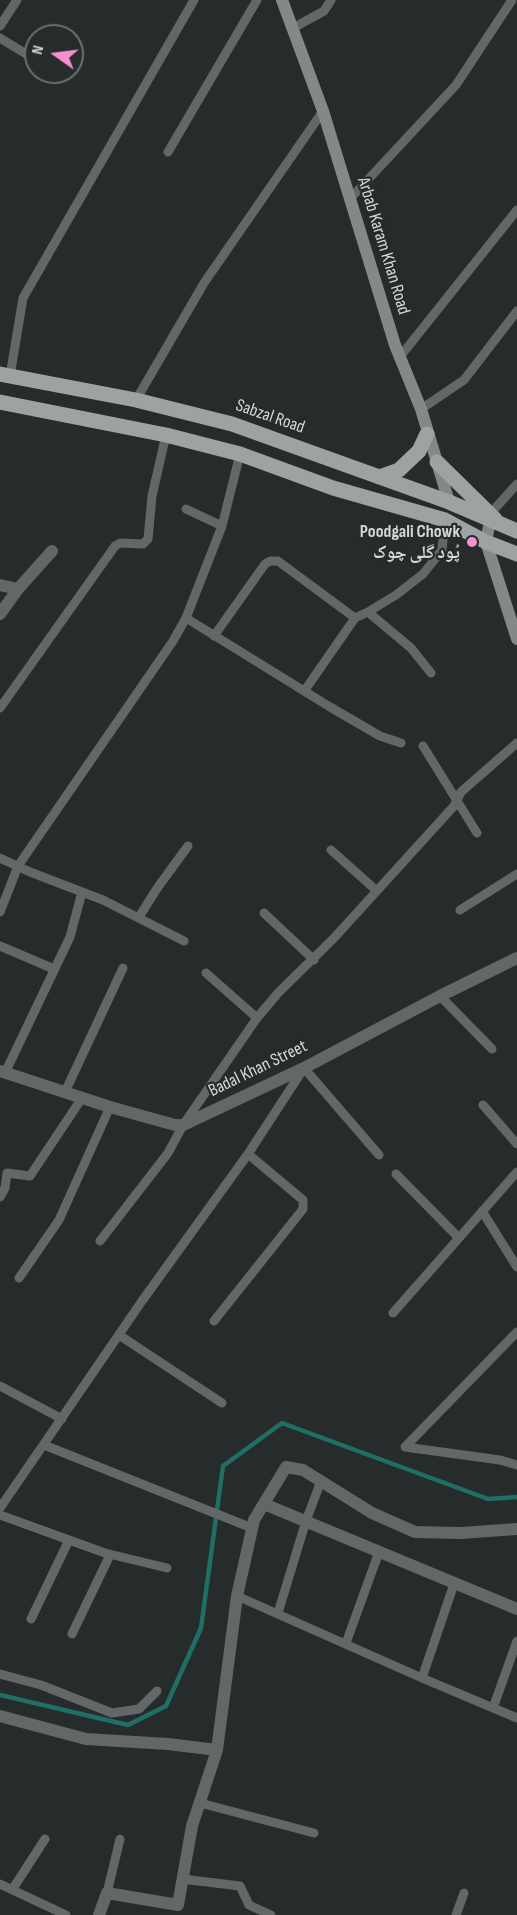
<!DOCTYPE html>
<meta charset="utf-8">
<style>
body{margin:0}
#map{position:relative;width:517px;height:1915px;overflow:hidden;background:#262c2c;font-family:"Sofia Sans Condensed",sans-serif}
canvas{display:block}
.north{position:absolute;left:24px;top:24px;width:60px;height:60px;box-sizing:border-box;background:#262c2c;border:2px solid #6c7170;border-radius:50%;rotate:284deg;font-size:16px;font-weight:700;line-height:24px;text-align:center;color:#d4d8d7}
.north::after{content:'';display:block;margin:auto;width:21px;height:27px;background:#f590d1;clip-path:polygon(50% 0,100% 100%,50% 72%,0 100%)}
</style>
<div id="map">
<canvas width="517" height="1915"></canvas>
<div class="north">N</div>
</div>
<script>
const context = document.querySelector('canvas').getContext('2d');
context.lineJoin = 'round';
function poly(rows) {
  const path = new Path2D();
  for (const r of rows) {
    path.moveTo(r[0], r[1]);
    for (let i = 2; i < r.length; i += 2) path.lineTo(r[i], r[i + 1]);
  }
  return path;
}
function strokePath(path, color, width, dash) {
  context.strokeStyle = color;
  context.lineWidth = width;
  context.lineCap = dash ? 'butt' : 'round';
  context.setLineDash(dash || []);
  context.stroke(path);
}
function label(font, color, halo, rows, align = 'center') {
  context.font = font + ' "Sofia Sans Condensed","Noto Naskh Arabic",sans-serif';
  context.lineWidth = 4.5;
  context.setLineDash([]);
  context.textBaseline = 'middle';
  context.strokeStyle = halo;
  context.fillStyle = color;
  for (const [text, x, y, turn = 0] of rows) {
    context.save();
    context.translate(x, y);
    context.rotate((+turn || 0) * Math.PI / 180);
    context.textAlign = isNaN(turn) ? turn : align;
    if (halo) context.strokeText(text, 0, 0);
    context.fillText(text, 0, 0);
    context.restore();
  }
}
strokePath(poly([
 [0,1695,128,1725,166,1706,201,1628,223,1466,282,1423,488,1499,517,1497]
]), '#1f6f67', 4.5);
strokePath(poly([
 [0,26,17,0],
 [293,28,324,11,331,0],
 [0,38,36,60],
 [168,152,257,0],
 [349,200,456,85,512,0],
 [399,358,517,210],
 [10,376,23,298,194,0],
 [136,400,204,283,323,111],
 [421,409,464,380,517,311],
 [186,509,222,526],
 [490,514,517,484],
 [368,612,411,648,431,673],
 [186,618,330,707,380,736,401,743],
 [214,636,265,564,270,561,278,561,355,618],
 [305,690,355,618,368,612,396,595,423,574,442,550,445,520],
 [0,708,115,546,120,543,143,544,148,539,152,496,166,435],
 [423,746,477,833],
 [331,850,377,891],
 [0,858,30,872,103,900,184,941],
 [460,910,517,874],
 [0,912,18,866,173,641,186,618,222,526,240,454],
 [264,913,314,960],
 [139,917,158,887,188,846],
 [0,946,54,969],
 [206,973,257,1018],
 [440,996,492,1049],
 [5,1073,70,937,82,892],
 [65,1092,123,968],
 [483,1105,517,1144],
 [396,1174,459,1238],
 [0,1197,5,1188,7,1173,30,1176,82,1098],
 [482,1211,517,1267],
 [100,1241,168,1153,183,1125,257,1018,278,993,334,938,454,806,461,792,517,743],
 [19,1278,59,1220,110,1107],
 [393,1313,517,1172],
 [214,1321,303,1209,303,1200,248,1154],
 [517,1332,405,1447,500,1460,517,1465],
 [119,1335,222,1403],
 [0,1386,62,1419],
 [44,1445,252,1528],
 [0,1508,142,1301,248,1154,304,1068,379,1155],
 [0,1515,105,1553,167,1568],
 [237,1596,422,1678,517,1718],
 [278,1613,306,1521,321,1481],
 [31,1619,69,1540],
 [72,1634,110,1555],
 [346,1643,379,1552],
 [0,1674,41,1685,112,1713,139,1709,157,1691],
 [422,1678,454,1584],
 [493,1708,517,1641],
 [200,1803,314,1833],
 [182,1879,240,1886,249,1905,271,1915],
 [0,1884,66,1915],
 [12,1890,45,1839],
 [107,1893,120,1839],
 [456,1915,464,1893]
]), '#646767', 9);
strokePath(poly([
 [0,585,18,589],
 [0,614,18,589,52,551],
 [0,1071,110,1107,175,1125,183,1125,304,1068,440,996,517,958],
 [264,1504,517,1609],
 [0,1716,86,1739,168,1744,217,1750],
 [99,1915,107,1893,178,1905,192,1826,217,1750,237,1596,254,1520,286,1467,303,1470,372,1513,415,1532,461,1533,517,1529]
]), '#646767', 12);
strokePath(poly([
 [282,0,323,111,395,345,421,409,449,502],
 [490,521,486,542,517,639]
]), '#848988', 12);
strokePath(poly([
 [0,374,136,400,232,424,449,502,517,531],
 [0,402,166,435,240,454,333,488,445,520,486,542,517,554],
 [437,462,495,519],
 [379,477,399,470,419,451,427,434]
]), '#9da3a2', 15);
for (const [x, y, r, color] of [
 [472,542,6,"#f590d1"]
]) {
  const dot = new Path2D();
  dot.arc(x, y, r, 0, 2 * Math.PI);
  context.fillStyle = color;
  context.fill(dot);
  strokePath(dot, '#262c2c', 2);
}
label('18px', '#d4d8d7', '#262c2c', [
 ["Arbab Karam Khan Road",383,246,73],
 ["Sabzal Road",270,417,19],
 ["Badal Khan Street",258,1069,-26]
]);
label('bold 18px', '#d4d8d7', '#262c2c', [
 ["Poodgali Chowk",460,532],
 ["پُود گلی چوک",460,553]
], 'right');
</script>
